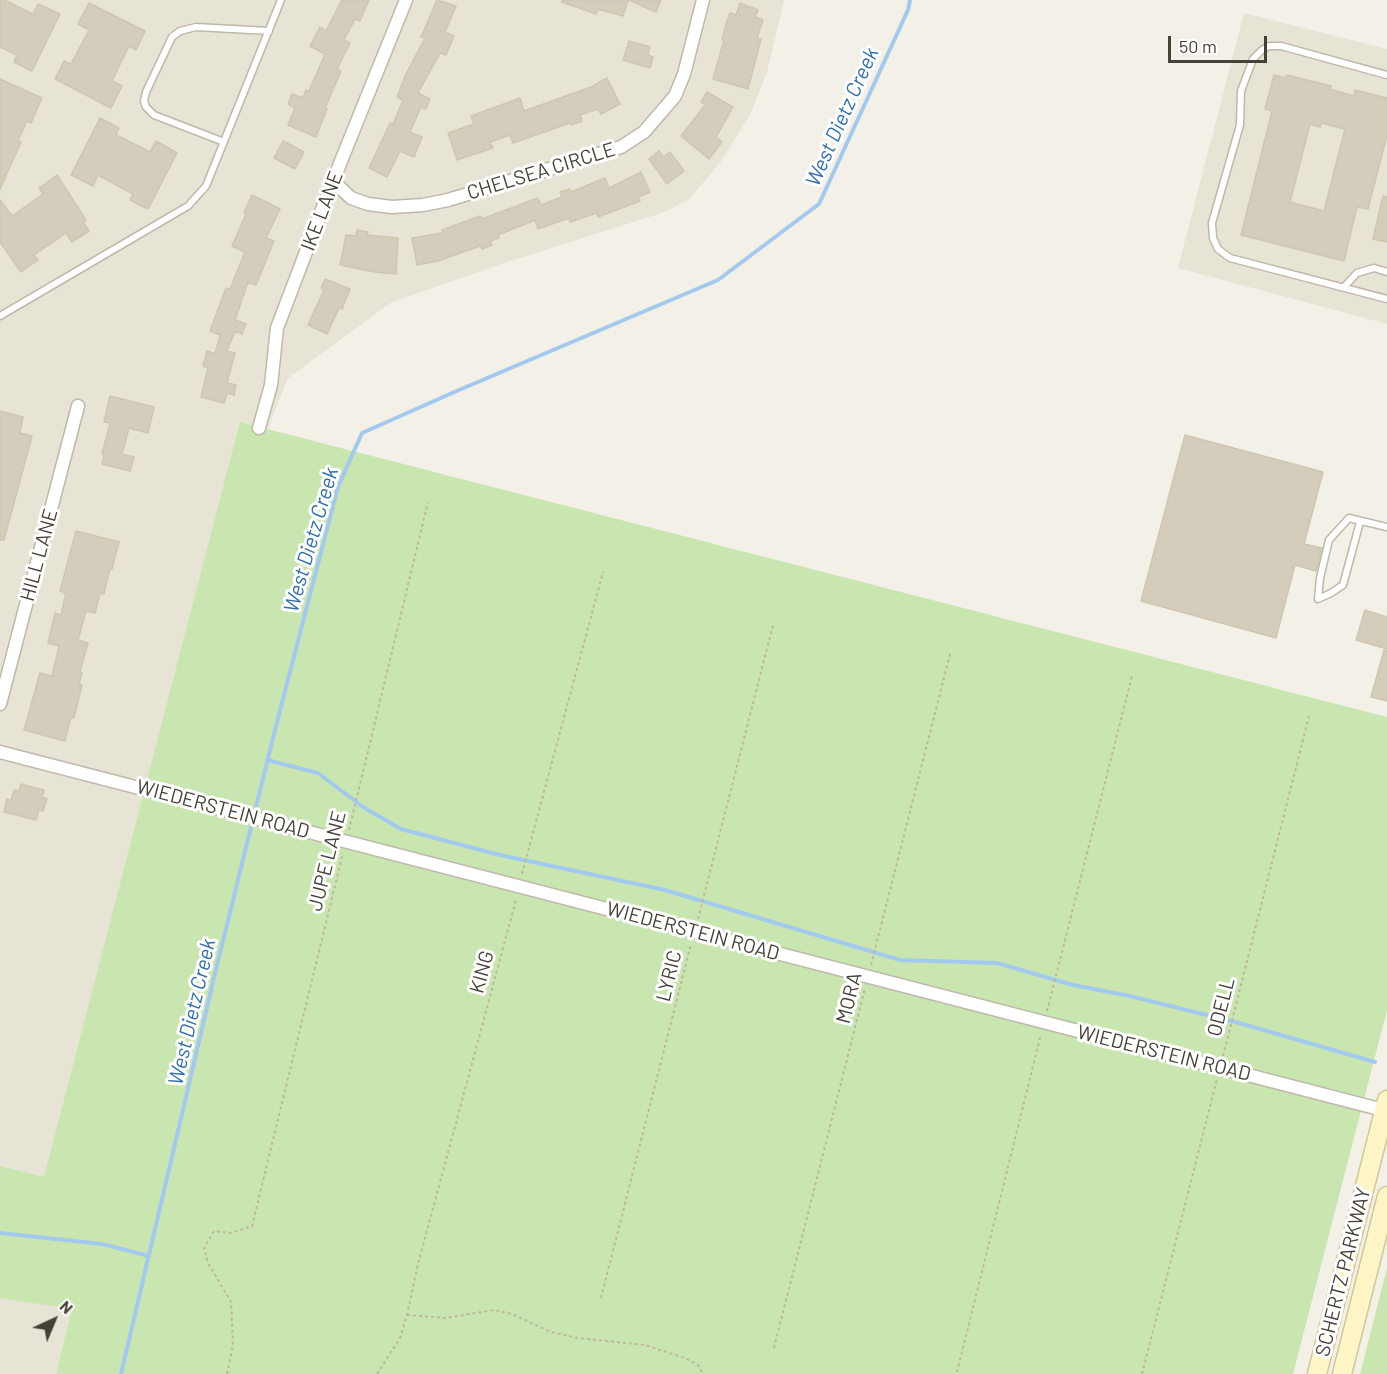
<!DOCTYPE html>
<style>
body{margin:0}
#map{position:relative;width:1387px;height:1374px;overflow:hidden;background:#f3f0e7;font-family:Barlow,sans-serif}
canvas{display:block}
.north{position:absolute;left:24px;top:1290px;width:60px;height:60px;-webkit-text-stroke:4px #fff;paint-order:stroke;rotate:44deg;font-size:16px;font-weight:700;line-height:24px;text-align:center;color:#464136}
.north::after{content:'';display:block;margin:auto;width:21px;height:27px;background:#464136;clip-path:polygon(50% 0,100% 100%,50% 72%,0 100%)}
.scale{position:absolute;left:1168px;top:36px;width:99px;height:27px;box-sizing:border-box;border:3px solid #464136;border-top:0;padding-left:8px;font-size:18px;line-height:21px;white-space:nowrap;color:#464136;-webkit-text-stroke:4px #fff;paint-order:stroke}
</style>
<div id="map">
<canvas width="1387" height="1374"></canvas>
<div class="north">N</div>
<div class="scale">50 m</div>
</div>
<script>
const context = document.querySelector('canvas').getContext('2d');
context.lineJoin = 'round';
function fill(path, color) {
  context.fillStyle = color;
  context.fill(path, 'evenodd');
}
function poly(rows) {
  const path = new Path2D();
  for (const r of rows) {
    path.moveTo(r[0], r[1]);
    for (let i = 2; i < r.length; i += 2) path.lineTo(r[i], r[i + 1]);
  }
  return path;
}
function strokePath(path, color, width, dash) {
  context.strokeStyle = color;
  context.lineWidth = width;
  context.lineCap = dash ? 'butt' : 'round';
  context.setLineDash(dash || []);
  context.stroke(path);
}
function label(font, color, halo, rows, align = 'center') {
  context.font = font + ' Barlow,sans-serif';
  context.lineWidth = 6;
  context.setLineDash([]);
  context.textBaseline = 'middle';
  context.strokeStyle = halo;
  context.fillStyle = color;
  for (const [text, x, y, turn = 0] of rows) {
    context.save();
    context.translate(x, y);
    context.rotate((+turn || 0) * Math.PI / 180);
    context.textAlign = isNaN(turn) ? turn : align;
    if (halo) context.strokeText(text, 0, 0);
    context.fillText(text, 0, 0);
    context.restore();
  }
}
fill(poly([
 [0,0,784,0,767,72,750,115,720,163,689,199,665,212,507,262,392,302,288,378,268,429,240,422,102,1192,56,1374,0,1374],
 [1244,13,1387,49,1387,324,1178,268]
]), '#e7e3d5');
fill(poly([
 [240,422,1387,717,1387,1010,1293,1374,56,1374,72,1309,0,1298,0,1166,44,1177],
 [1387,1268,1387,1374,1360,1374]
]), '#c9e6b0');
strokePath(poly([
 [267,760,318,773,363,807,401,829,500,855,665,890,900,960,997,963,1073,985,1130,996,1239,1023,1375,1062],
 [0,1233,102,1244,149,1256],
 [121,1374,217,965,277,722,338,487,362,433,459,390,718,280,819,204,908,10,910,0]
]), '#a4c9ef', 4);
const building = poly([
 [0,0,4,0,33,14,38,4,60,14,32,71,14,62,17,55,0,47,0,0],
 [342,0,369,0,360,21,355,19,344,40,350,43,337,69,341,71,325,108,327,109,316,137,288,125,295,108,288,104,292,94,303,98,306,90,309,91,325,54,310,46,320,27,326,31,342,0],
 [437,0,456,6,445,32,454,36,446,55,440,53,418,93,430,99,426,109,421,107,410,132,422,137,414,157,400,151,387,177,369,168,390,123,393,124,403,100,397,97,406,74,425,38,421,37,437,0],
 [562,0,628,0,623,16,598,9,596,14,562,2,562,0],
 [629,0,661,0,656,12,629,0],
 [89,3,145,31,136,50,129,46,112,81,122,86,111,108,55,79,64,61,71,64,89,30,78,24,89,3],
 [740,3,758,10,755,17,763,20,757,38,761,39,748,89,713,79,724,40,722,40,727,21,730,13,736,15,740,3],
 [629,41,650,47,648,55,653,57,650,68,623,60,629,41],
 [1274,75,1286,78,1287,75,1331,86,1330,89,1354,96,1355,90,1387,98,1387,135,1368,209,1357,207,1344,261,1241,235,1272,111,1265,109,1274,75],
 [1321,123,1345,129,1324,211,1290,202,1310,124,1320,127,1321,123],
 [607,78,620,104,601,114,598,109,580,115,582,121,571,125,570,123,513,143,510,135,490,142,493,148,457,160,448,133,474,124,471,116,520,98,524,111,591,87,607,78],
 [0,79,42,98,31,123,27,121,18,141,21,142,0,189,0,79],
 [707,92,733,107,716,137,722,142,709,159,681,136,705,105,701,102,707,92],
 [100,118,119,128,116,135,150,152,156,141,177,153,148,209,130,200,133,194,98,175,93,186,71,175,100,118],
 [283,141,304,152,295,169,274,158,283,141],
 [659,151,663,157,670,152,684,171,667,184,649,159,659,151],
 [641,172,650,192,638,197,640,201,598,217,597,213,570,222,569,218,538,229,535,220,498,235,499,238,490,241,492,245,482,249,480,246,438,261,417,265,412,238,443,233,442,230,480,216,482,219,538,198,541,205,562,197,560,192,570,189,571,192,605,178,609,188,641,172],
 [57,175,86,220,83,222,89,231,72,242,66,233,34,255,38,260,21,272,0,242,0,200,12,216,43,194,39,188,57,175],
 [252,195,280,209,266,238,274,241,256,285,248,282,235,320,246,324,242,334,235,331,227,351,235,353,227,383,236,385,234,395,227,393,224,403,201,397,208,368,203,366,207,351,215,354,220,335,210,331,226,288,230,289,245,252,232,246,246,214,244,213,252,195],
 [1383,196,1387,197,1387,242,1373,239,1383,196],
 [357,230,368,232,367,235,398,238,396,274,375,272,340,265,346,235,356,236,357,230],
 [325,279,350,289,342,309,339,308,327,334,308,325,324,290,321,288,325,279],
 [110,396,154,407,148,433,129,428,122,454,134,457,130,471,102,464,104,455,102,454,110,423,104,422,110,396],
 [0,411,23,417,20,433,32,436,4,540,0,540,0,411],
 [1185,435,1323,472,1304,544,1322,548,1316,571,1295,565,1276,638,1141,601,1185,435],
 [76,531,119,542,112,569,110,569,104,594,100,593,95,613,86,611,78,640,88,643,80,672,82,673,79,684,82,685,74,718,71,717,65,741,24,730,40,673,52,676,59,646,48,643,55,613,61,615,66,593,60,591,76,531],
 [1365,610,1387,617,1387,649,1356,640,1365,610],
 [1384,650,1387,651,1387,701,1371,697,1384,650],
 [21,784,44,790,42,797,47,799,43,811,39,810,36,820,4,812,7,799,11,801,14,790,19,791,21,784]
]);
fill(building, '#d4cdbc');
strokePath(building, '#cfc6b0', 1.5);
const lane = poly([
 [1387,75,1281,46,1269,46,1262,50,1253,59,1241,91,1240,125,1212,223,1213,238,1218,249,1230,258,1387,299],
 [224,142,154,115,146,107,144,101,146,92,172,37,180,31,196,27,269,31],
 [1344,287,1357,273,1374,268,1387,272],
 [0,316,188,206,206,186,281,0],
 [1360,522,1343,585,1331,593,1318,599,1320,578,1329,540,1349,518,1387,527]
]);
const street = poly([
 [333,181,351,198,368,204,392,207,423,205,448,200,621,147,644,132,675,96,684,74,703,0],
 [259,428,271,385,277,328,333,181,406,0],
 [0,704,78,406],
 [0,752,1387,1111]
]);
const secondary = poly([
 [1317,1374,1387,1100],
 [1342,1374,1387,1196]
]);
strokePath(lane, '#beb9a9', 9);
strokePath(street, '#beb9a9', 15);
strokePath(secondary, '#d2c897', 21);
strokePath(poly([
 [349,830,428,502],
 [522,874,603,572],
 [698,919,773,625],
 [871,965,950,654],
 [1047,1011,1132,676],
 [1223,1056,1309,716],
 [601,1298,691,944],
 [407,1315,446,1318,494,1310,512,1314,551,1332,578,1338,645,1345,685,1358,698,1365,703,1374],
 [774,1348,865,988],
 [957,1372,1041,1034],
 [227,1374,233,1345,231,1302,208,1263,204,1248,214,1231,231,1233,252,1226,343,853],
 [377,1374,400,1338,407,1315,418,1264,516,900],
 [1142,1374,1217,1079]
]), '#c0b69b', 2, [3, 3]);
strokePath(lane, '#fff', 6);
strokePath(street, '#fff', 12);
strokePath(secondary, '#fdf5c6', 18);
label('20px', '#464136', '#fff', [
 ["CHELSEA CIRCLE",541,171,-17],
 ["IKE LANE",322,211,-69],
 ["HILL LANE",39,555,-75],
 ["WIEDERSTEIN ROAD",223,809,15],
 ["JUPE LANE",327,861,-76],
 ["WIEDERSTEIN ROAD",693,931,15],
 ["KING",482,972,-75],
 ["LYRIC",669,976,-76],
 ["MORA",849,998,-76],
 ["ODELL",1221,1007,-76],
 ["WIEDERSTEIN ROAD",1164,1053,14],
 ["SCHERTZ PARKWAY",1343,1272,-76]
]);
label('italic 21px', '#316eaf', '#fff', [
 ["West Dietz Creek",842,117,-66],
 ["West Dietz Creek",311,540,-74],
 ["West Dietz Creek",192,1012,-77]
]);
</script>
